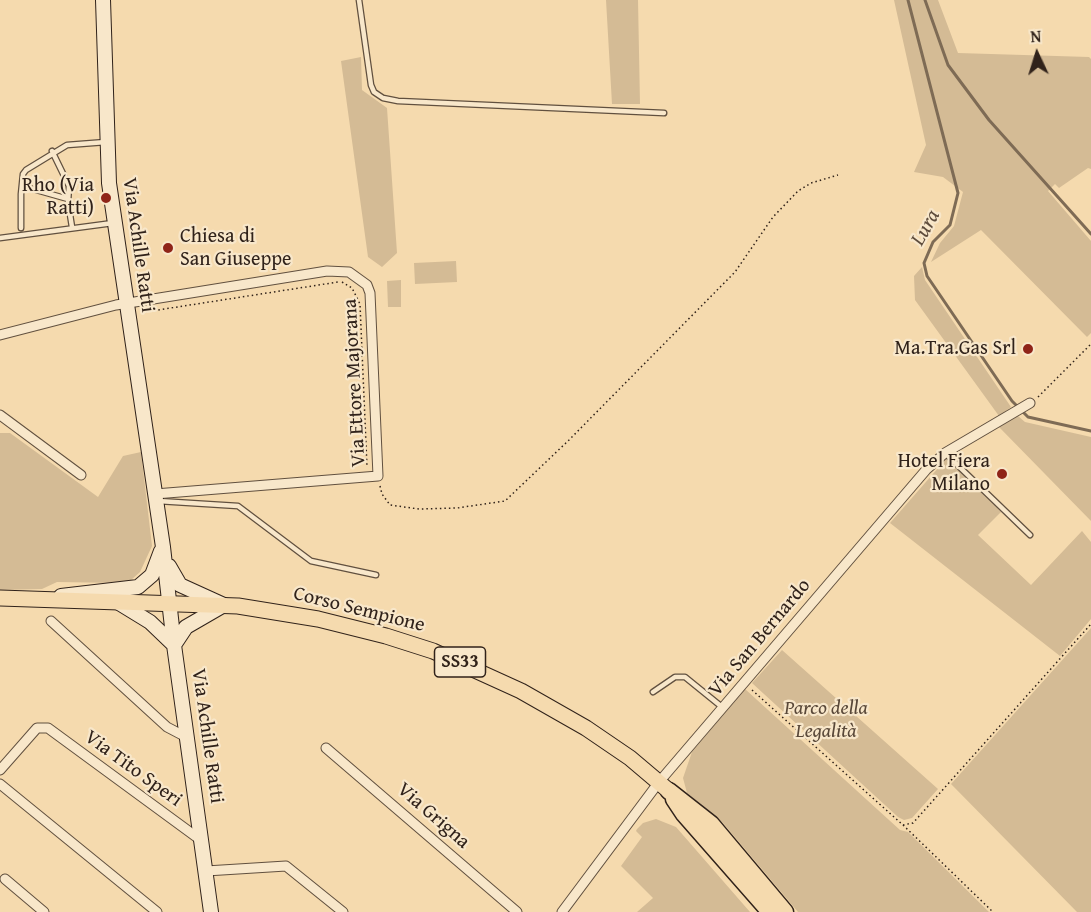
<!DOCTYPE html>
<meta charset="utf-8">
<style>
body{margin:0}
#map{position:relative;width:1091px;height:912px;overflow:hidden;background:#f5daae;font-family:"Gentium Book Plus",serif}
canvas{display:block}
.north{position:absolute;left:1007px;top:24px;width:60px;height:60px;-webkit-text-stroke:4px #f8e7ca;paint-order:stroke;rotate:356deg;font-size:16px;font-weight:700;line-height:24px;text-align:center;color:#30221a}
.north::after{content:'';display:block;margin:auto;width:21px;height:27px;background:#30221a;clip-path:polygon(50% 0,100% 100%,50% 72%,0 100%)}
</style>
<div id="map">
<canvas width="1091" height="912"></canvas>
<div class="north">N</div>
</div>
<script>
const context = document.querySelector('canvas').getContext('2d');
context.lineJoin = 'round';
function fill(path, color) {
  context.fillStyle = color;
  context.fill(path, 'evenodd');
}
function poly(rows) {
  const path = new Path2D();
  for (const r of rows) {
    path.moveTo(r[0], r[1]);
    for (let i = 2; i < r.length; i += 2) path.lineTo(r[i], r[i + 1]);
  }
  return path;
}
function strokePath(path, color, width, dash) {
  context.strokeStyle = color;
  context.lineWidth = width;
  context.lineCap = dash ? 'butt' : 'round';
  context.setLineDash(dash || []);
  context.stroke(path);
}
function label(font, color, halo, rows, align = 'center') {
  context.font = font + ' "Gentium Book Plus",serif';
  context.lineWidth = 4.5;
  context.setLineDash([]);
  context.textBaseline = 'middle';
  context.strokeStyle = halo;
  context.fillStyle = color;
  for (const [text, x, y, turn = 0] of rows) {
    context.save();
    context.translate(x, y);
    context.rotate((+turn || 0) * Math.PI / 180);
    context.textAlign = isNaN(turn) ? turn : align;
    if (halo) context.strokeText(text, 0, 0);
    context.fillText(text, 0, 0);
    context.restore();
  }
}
fill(poly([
 [606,0,638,0,640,104,612,104],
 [894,0,938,0,958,53,1089,57,1091,59,1091,169,1088,168,1059,188,1055,184,1048,191,1091,241,1091,333,1087,337,981,230,931,262,940,243,954,226,963,192,943,177,914,172,926,145],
 [361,57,362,90,387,108,397,253,382,267,368,257,341,61],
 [456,261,457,282,415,284,414,263],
 [922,267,925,280,1011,407,999,416,915,300,914,276],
 [401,280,401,307,388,307,387,281],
 [1018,416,1025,422,1091,437,1091,521,999,427],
 [0,433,10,433,98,497,123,456,141,452,152,546,140,572,131,580,119,583,57,582,42,589,0,590],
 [946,459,1001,512,978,535,1031,585,1082,531,1091,542,1091,619,1060,656,890,523],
 [1091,628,1091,912,1077,912,951,784],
 [782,650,938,789,912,818,904,820,898,817,752,683],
 [745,689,900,830,908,832,989,912,798,912,723,823,687,793,683,778,692,752],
 [656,819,676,827,750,912,637,912,653,898,621,866,642,837,636,831,637,829,643,823]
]), '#d4bb95');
strokePath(poly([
 [908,0,958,193,950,225,933,242,924,263,927,276,1012,401,1028,417,1091,431],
 [925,0,948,65,989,120,1091,234]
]), '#7e6b55', 3);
const lane = poly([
 [359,0,371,85,374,92,383,98,398,101,664,113],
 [52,151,69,186,68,202,72,227],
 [22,186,68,199],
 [21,228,21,194,23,174,26,170,67,145,106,142],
 [0,238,113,223],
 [946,454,1030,535],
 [158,501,238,506,311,561,376,575],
 [653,692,675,677,685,677,722,707]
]);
const street = poly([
 [0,335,116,305,327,271,349,272,367,285,370,293,378,476,155,494],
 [0,415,81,475],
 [51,621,167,727,188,738],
 [326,748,517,912],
 [0,770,37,728,48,728,202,841],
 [0,784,157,912],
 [206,871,286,866,343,912],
 [5,879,44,912],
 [562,912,659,782,926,470,945,453,1030,403]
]);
const secondary = poly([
 [103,0,109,183,163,547,174,645,211,912],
 [169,566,180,585,224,605],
 [61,596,138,587,152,575,161,551],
 [119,603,150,622,174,645],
 [174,645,186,627,224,605]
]);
const primary = poly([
 [0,598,238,606,318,619,386,636,433,651,521,691,586,728,630,758,669,791]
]);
const highway = poly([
 [669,791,711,824,785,912],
 [674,799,684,814,770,912]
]);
strokePath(lane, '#61503f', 7);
strokePath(street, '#61503f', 11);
strokePath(secondary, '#30221a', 16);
strokePath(primary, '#30221a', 17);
strokePath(highway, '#30221a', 19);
strokePath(poly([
 [342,282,352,288,360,304,367,467],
 [145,312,338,282],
 [1038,397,1091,344],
 [380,486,382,494,390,505,419,509,457,508,505,501,569,440,735,272,773,217,798,191,811,183,838,175],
 [752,690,903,825,913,823,1091,624],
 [903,825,993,912]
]), '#30221a', 1.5, [1.5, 3]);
strokePath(lane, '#f8e7ca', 4.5);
strokePath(street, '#f8e7ca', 9);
strokePath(secondary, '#f8e7ca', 14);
strokePath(primary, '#f5daae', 15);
strokePath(highway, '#f5daae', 16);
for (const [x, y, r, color] of [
 [106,198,6,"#8f2418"],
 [168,248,6,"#8f2418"],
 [1028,349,6,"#8f2418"],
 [1002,474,6,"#8f2418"]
]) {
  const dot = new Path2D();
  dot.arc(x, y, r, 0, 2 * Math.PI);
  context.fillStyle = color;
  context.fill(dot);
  strokePath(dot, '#f8e7ca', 2);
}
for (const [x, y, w] of [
 [460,662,51]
]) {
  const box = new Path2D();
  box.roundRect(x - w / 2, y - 15, w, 30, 4.5);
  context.fillStyle = '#f8e7ca';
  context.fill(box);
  strokePath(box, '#30221a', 1.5);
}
label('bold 18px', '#30221a', null, [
 ["SS33",460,662]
]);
label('20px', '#30221a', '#f8e7ca', [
 ["Rho (Via",94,186],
 ["Ratti)",94,209],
 ["Chiesa di",180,237,"left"],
 ["San Giuseppe",180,260,"left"],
 ["Ma.Tra.Gas Srl",1016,349],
 ["Hotel Fiera",990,462],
 ["Milano",990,485]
], 'right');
label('20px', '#30221a', '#f8e7ca', [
 ["Via Achille Ratti",138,245,82],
 ["Via Ettore Majorana",355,383,-93],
 ["Corso Sempione",359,610,14],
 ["Via San Bernardo",760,638,-50],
 ["Via Achille Ratti",207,736,82],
 ["Via Tito Speri",133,769,36],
 ["Via Grigna",433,816,41]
]);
label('italic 20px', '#594839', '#f8e7ca', [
 ["Parco della",826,709],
 ["Legalità",826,732]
]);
label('italic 21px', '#5e4c3c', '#f8e7ca', [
 ["Lura",926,228,-61]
]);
</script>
